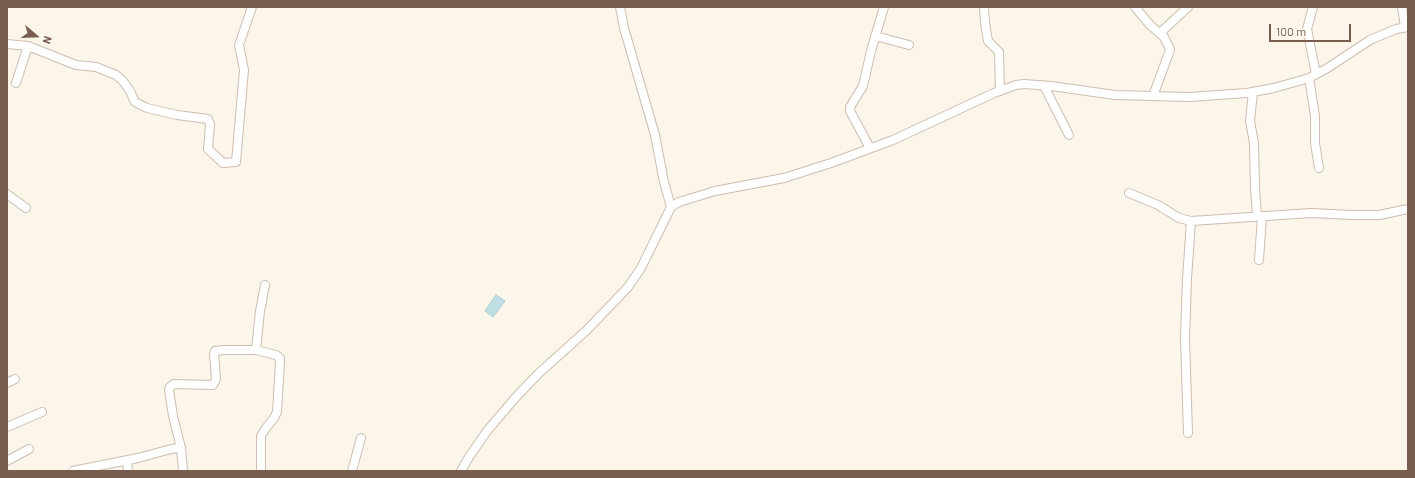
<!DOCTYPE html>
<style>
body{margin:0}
#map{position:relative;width:1415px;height:478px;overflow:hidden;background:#fcf5ea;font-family:Barlow,sans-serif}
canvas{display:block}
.frame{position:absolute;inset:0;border:8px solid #765d4e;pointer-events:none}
.north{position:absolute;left:16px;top:16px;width:40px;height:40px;-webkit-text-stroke:3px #fef9f0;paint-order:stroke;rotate:109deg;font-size:11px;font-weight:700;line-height:16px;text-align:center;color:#765d4e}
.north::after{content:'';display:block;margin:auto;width:14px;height:18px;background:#765d4e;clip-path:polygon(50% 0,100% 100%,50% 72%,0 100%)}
.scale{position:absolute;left:1269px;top:24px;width:82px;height:18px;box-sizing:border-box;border:2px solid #765d4e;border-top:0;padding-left:5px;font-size:12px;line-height:14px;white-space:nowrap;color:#765d4e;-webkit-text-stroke:3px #fef9f0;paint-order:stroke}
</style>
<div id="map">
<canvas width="1415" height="478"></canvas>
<div class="frame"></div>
<div class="north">N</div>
<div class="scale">100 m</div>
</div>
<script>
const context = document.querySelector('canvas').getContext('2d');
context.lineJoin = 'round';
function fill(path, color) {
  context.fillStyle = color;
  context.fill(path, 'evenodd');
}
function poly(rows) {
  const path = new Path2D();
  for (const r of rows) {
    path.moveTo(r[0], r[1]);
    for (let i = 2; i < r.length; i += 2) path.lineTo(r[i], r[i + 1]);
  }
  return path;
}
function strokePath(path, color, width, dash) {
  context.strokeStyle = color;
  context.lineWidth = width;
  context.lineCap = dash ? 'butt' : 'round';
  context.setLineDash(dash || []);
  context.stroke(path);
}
const water = poly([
 [496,295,505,301,493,317,485,311,496,295]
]);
fill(water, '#bfdfe5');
strokePath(water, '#a5ced7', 1);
const minor = poly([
 [620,7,624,28,655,135,664,182,671,207],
 [984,7,985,23,988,41,999,52,1000,91],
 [1135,7,1150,25,1164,37,1169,47,1170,50,1153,96],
 [1313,7,1307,29,1316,74],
 [1402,7,1405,27],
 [1160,33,1188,7],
 [875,36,909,45],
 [7,44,28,46,76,65,96,67,116,75,123,81,130,91,135,102,147,108,177,115,208,119,210,124,208,149,223,163,236,162,244,70,239,45,252,7],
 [1309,78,1315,116,1315,143,1319,168],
 [16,83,28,46],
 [1044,86,1069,135],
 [1253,92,1250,121,1254,143,1255,188,1257,216],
 [870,148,850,111,850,107,863,86,871,51,884,7],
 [1129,193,1158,205,1179,218,1191,221,1311,213,1352,215,1379,215,1408,209],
 [7,194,26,208],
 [1259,260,1262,216],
 [7,383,15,379],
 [7,427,42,412],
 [1188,433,1185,338,1187,279,1191,221],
 [127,460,128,471],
 [7,461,29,449],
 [73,471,138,458,171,449,181,448],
 [183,471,181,448,173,416,169,390,170,387,174,384,213,385,216,379,214,354,215,351,224,350,256,350],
 [261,471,261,436,266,428,274,418,277,412,280,362,280,358,276,355,256,350,260,311,265,285],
 [352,471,361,438],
 [461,471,469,457,487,431,516,397,538,374,588,329,628,287,641,268,671,207,679,202,715,191,784,178,831,163,893,140,994,93,1016,85,1024,84,1051,86,1115,95,1189,97,1247,93,1274,88,1309,78,1326,69,1370,40,1396,29,1408,27]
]);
strokePath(minor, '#cebdb0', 10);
strokePath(minor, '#fff', 8);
</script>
